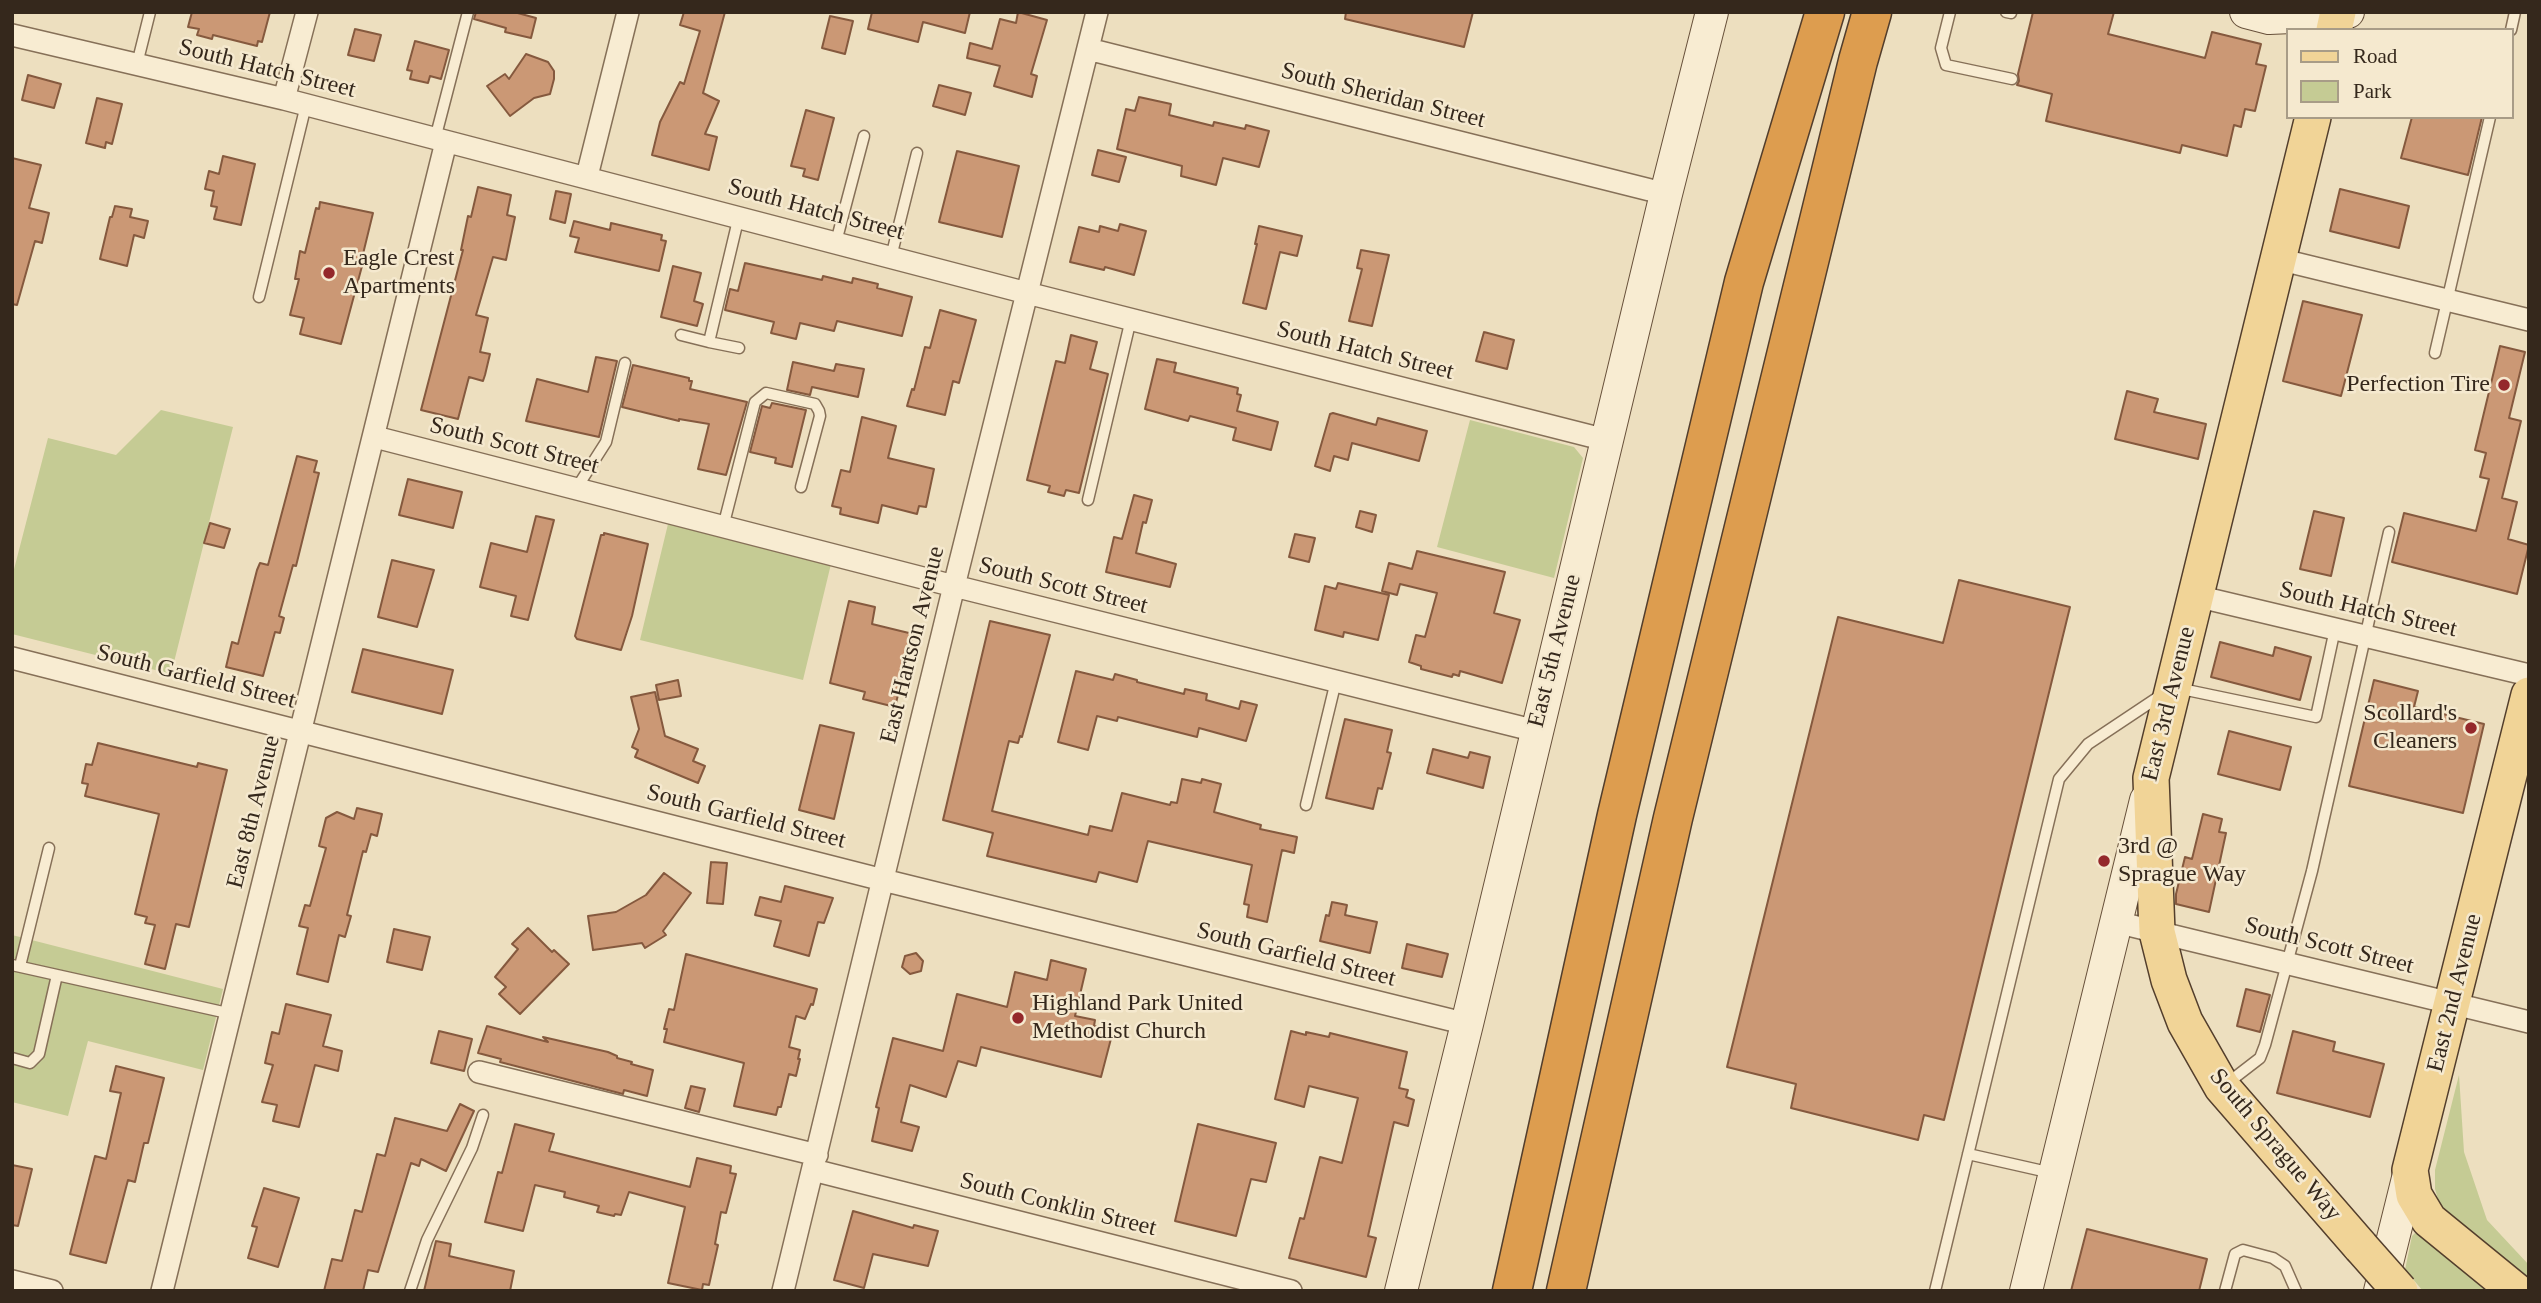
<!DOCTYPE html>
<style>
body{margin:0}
#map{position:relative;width:2541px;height:1303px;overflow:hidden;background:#eddfbf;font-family:Georgia,serif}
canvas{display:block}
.frame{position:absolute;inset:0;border:14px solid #35281c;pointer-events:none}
.legend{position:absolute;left:2286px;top:28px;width:228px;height:91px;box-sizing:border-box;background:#f5e9cf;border:2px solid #a89c87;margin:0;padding:9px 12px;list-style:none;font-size:21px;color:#35281c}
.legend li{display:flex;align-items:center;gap:14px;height:35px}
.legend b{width:35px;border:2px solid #a89c87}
</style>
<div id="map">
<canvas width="2541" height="1303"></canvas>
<div class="frame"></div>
<ul class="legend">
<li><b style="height:9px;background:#f1d497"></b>Road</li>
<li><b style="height:19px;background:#c5cb94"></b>Park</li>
</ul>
</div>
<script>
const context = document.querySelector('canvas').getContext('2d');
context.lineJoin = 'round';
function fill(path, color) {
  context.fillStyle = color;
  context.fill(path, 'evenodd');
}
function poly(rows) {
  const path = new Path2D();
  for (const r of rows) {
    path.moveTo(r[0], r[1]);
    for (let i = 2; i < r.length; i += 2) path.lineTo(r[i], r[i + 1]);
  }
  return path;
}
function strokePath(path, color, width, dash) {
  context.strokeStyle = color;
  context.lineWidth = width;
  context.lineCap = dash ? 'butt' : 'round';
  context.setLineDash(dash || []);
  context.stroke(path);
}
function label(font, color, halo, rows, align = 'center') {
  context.font = font + ' Georgia,serif';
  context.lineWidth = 5;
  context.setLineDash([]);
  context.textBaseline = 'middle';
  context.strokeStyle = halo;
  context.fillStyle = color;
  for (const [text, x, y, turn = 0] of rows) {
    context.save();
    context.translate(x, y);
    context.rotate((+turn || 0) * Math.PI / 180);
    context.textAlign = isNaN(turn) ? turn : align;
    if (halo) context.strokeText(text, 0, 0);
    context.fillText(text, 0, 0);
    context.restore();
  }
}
fill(poly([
 [161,410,233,427,171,674,12,634,12,577,48,438,116,455],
 [1470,420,1574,447,1583,458,1554,578,1437,547],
 [668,524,831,564,803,680,640,640],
 [12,935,223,989,203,1070,88,1041,68,1116,12,1102],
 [2459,1075,2464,1152,2487,1220,2529,1265,2529,1283,2449,1218,2440,1206,2435,1189,2435,1170],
 [2418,1230,2502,1291,2423,1291,2405,1270,2412,1236]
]), '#c5cb94');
const building = poly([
 [192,12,270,12,262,42,258,41,257,46,213,35,212,39,197,35,199,29,188,27,192,12],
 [476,12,514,12,536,18,531,38,505,32,506,28,474,19,476,12],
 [684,12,725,12,703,93,719,101,705,134,717,137,709,170,652,155,660,122,680,82,684,84,700,31,680,25,684,12],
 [872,12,970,12,965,33,923,22,918,42,868,29,872,12],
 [1018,12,1047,20,1031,74,1037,76,1032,97,994,86,1000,66,967,58,970,43,992,49,1000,19,1016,23,1018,12],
 [1346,12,1473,12,1464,47,1345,19,1346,12],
 [2033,12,2114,12,2108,34,2205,58,2212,32,2261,44,2256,64,2266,66,2255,111,2245,109,2241,127,2234,125,2227,156,2182,145,2180,153,2046,121,2052,94,2017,85,2019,81,2018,74,2033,12],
 [830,16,853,21,845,54,822,48,830,16],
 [355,29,381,35,374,61,348,55,355,29],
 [415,41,449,50,441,79,430,76,428,83,410,79,412,71,407,70,415,41],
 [526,54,548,62,554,71,554,79,550,94,534,98,510,116,487,86,505,74,509,79,526,54],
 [28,75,61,84,54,108,22,100,28,75],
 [939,85,971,93,965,115,933,106,939,85],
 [1139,97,1171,104,1169,115,1213,126,1214,122,1245,129,1246,125,1269,131,1259,167,1223,158,1216,185,1181,176,1182,166,1117,149,1126,109,1135,111,1139,97],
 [97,98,122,104,112,144,106,142,105,148,86,143,97,98],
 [806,110,834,118,818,180,803,176,805,169,791,166,806,110],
 [2412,117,2482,117,2468,175,2401,158,2412,117],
 [1098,150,1126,157,1119,182,1092,175,1098,150],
 [957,151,1019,166,1002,237,939,222,957,151],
 [223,156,255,164,241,225,214,219,217,207,211,206,214,191,205,189,209,171,219,174,223,156],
 [12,158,41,165,29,208,49,213,42,243,35,241,17,305,12,304,12,158],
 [478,187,511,195,507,215,515,217,506,260,493,257,476,315,488,318,480,352,490,354,485,375,483,381,469,377,458,419,421,410,463,250,461,250,468,216,471,217,478,187],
 [2340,189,2409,206,2399,248,2330,231,2340,189],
 [556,191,571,194,565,223,550,219,556,191],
 [320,202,373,213,363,254,365,255,341,344,300,334,304,318,290,315,299,279,295,279,300,251,305,253,316,208,319,209,320,202],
 [115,206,132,209,130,217,148,221,144,238,134,235,127,266,100,259,110,217,112,217,115,206],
 [574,221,610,230,611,223,662,235,661,240,666,241,659,271,575,252,579,238,570,236,574,221],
 [1120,224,1146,231,1134,275,1105,267,1104,270,1070,262,1079,227,1099,232,1100,226,1118,231,1120,224],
 [1259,226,1302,236,1297,256,1280,252,1266,309,1243,303,1257,244,1255,244,1259,226],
 [1361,250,1389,255,1372,326,1349,321,1362,269,1357,268,1361,250],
 [745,263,822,280,823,276,852,283,853,278,878,284,877,288,912,297,902,336,837,321,834,331,800,323,796,339,771,333,774,322,725,310,730,289,738,291,745,263],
 [673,266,701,273,694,301,703,304,697,326,661,317,673,266],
 [2303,301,2362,315,2341,396,2283,381,2303,301],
 [940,310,976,320,959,383,953,381,945,415,907,406,912,389,914,390,925,347,930,348,940,310],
 [1484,332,1514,340,1507,369,1476,361,1484,332],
 [1071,335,1097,342,1090,369,1108,374,1079,493,1066,490,1064,496,1048,492,1050,486,1027,480,1056,361,1065,363,1071,335],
 [2500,346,2525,352,2509,418,2521,421,2502,498,2517,502,2508,539,2529,545,2517,594,2392,562,2404,513,2476,531,2489,479,2480,477,2486,453,2475,450,2500,346],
 [596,357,617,361,599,437,526,421,537,379,588,392,596,357],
 [1157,359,1176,363,1174,372,1238,388,1237,394,1241,395,1237,411,1278,422,1271,450,1233,440,1236,428,1190,416,1188,421,1145,409,1157,359],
 [793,362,834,371,836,364,864,369,858,397,812,387,810,395,787,390,793,362],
 [633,365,689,378,689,381,692,381,690,389,747,402,726,475,698,469,709,424,679,419,679,421,622,407,633,365],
 [2127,391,2158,399,2154,412,2206,424,2198,459,2115,439,2127,391],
 [772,403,806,410,792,467,775,463,776,458,750,452,762,406,770,408,772,403],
 [1333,413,1376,425,1378,418,1427,431,1419,461,1352,443,1348,460,1334,456,1330,471,1315,466,1330,414,1333,413],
 [862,417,896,426,888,458,934,469,926,507,919,506,917,514,882,505,878,523,840,514,841,508,832,506,841,470,850,472,862,417],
 [297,456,317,461,314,472,319,473,296,566,293,565,279,616,284,618,280,633,275,632,263,676,226,667,232,642,238,644,257,570,260,563,268,565,297,456],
 [408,479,462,492,453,528,399,515,408,479],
 [1134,495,1152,500,1146,523,1143,522,1136,553,1176,564,1170,587,1106,572,1114,537,1122,539,1134,495],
 [1360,511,1376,515,1372,532,1356,527,1360,511],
 [2314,511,2344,518,2331,576,2300,569,2314,511],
 [536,516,554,520,528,620,511,616,516,596,480,587,491,543,527,552,536,516],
 [210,523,230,529,224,548,204,543,210,523],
 [604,533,648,544,632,616,621,650,577,639,575,636,601,535,604,535,604,533],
 [1295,534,1315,538,1309,562,1289,557,1295,534],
 [1417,551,1505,572,1494,613,1520,620,1502,683,1460,671,1459,676,1453,674,1452,677,1421,669,1421,666,1409,662,1416,635,1425,637,1437,593,1400,584,1397,595,1382,591,1389,563,1412,569,1417,551],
 [392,560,434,570,417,627,378,617,392,560],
 [1959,580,2070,607,1944,1120,1924,1115,1918,1140,1791,1108,1796,1084,1727,1067,1838,617,1943,643,1959,580],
 [1338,583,1389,595,1378,640,1344,632,1343,637,1315,630,1325,586,1336,589,1338,583],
 [849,601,875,607,872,624,913,634,895,707,863,699,865,692,830,683,849,601],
 [990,621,1050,635,1022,737,1020,736,1018,743,1009,741,992,811,1088,835,1090,826,1112,831,1122,793,1170,805,1171,802,1177,803,1182,779,1201,783,1202,779,1221,784,1214,812,1261,825,1260,829,1297,837,1294,853,1282,850,1267,922,1247,917,1249,905,1244,904,1252,865,1148,841,1137,882,1099,872,1096,882,987,856,993,833,943,820,990,621],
 [2220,642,2273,656,2275,647,2311,657,2300,700,2211,677,2220,642],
 [363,649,453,670,442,714,352,692,363,649],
 [1076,671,1113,680,1115,674,1137,680,1137,682,1184,694,1185,689,1207,694,1206,700,1239,709,1241,701,1257,705,1246,741,1199,728,1197,737,1118,717,1117,721,1097,716,1088,750,1058,742,1076,671],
 [678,680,681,696,659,700,656,685,678,680],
 [2374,680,2418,691,2414,707,2484,724,2463,813,2349,786,2374,680],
 [655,692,665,736,698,749,693,761,705,766,698,783,635,757,638,750,632,747,639,729,631,697,655,692],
 [1345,719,1392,730,1387,752,1391,753,1382,789,1378,788,1373,809,1326,798,1345,719],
 [820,725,854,733,834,819,799,810,820,725],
 [2229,731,2291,747,2280,790,2218,774,2229,731],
 [98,743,197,767,198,763,227,770,189,927,176,924,165,969,145,964,155,925,145,923,147,917,135,914,159,814,85,796,88,784,82,783,86,764,92,765,98,743],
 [1433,749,1468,758,1470,752,1490,757,1483,788,1427,773,1433,749],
 [357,808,382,814,377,836,371,834,366,852,363,851,347,915,351,916,345,937,339,935,328,982,297,974,308,928,299,926,305,905,310,906,326,848,319,846,326,818,337,812,354,819,357,808],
 [2203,814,2222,819,2219,832,2226,833,2209,912,2176,904,2176,894,2185,857,2192,859,2203,814],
 [711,862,727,863,723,904,707,903,711,862],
 [664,873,691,893,663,931,666,935,645,948,642,943,593,950,588,916,616,912,646,895,664,873],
 [785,886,833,898,824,923,818,922,809,956,774,946,781,921,755,915,760,897,781,902,785,886],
 [1332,902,1347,905,1345,915,1377,922,1370,953,1320,941,1326,915,1329,916,1332,902],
 [528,928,552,952,554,950,569,964,520,1014,499,994,506,987,495,977,518,949,512,944,528,928],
 [394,929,430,937,422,970,387,962,394,929],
 [1407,944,1448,954,1442,977,1402,968,1407,944],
 [916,953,923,961,921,971,910,974,902,967,905,956,916,953],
 [686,954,817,989,813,1005,811,1004,805,1019,796,1016,789,1047,800,1050,798,1059,800,1059,796,1076,789,1074,781,1107,778,1107,776,1115,734,1106,744,1063,664,1042,667,1029,664,1029,669,1009,674,1010,686,954],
 [1051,960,1086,969,1075,1016,1095,1020,1094,1026,1113,1031,1101,1077,981,1047,976,1066,958,1061,946,1097,910,1085,901,1122,919,1127,912,1151,872,1141,879,1108,876,1107,893,1038,943,1051,957,994,1007,1007,1015,972,1047,980,1051,960],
 [2246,989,2270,995,2260,1032,2237,1026,2246,989],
 [286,1004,331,1015,323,1046,342,1051,338,1071,315,1065,299,1127,273,1121,277,1105,262,1102,273,1065,265,1063,272,1032,279,1034,286,1004],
 [487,1026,548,1042,543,1037,608,1052,617,1056,617,1058,632,1062,631,1064,653,1070,647,1096,624,1090,623,1094,500,1062,501,1059,478,1053,487,1026],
 [439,1031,472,1039,464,1071,431,1063,439,1031],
 [1291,1031,1306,1035,1306,1032,1329,1037,1330,1033,1407,1052,1399,1088,1408,1090,1406,1097,1414,1100,1408,1126,1394,1122,1368,1236,1376,1238,1366,1277,1289,1258,1300,1218,1304,1219,1320,1157,1342,1163,1358,1098,1309,1086,1304,1107,1275,1099,1291,1031],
 [2293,1031,2335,1042,2333,1051,2384,1064,2370,1117,2277,1093,2293,1031],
 [116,1066,164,1078,148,1143,144,1143,135,1182,128,1180,106,1263,70,1254,95,1156,106,1159,121,1093,110,1091,116,1066],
 [691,1086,705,1089,699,1112,685,1108,691,1086],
 [460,1104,474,1111,446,1171,421,1159,419,1166,411,1163,378,1272,368,1270,363,1291,324,1291,332,1259,342,1261,355,1210,362,1212,377,1154,385,1156,395,1118,447,1131,460,1104],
 [515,1124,554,1134,549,1151,690,1187,697,1158,731,1166,730,1173,736,1174,726,1213,721,1212,715,1244,718,1245,709,1285,703,1284,702,1290,668,1283,685,1207,629,1192,621,1215,615,1214,614,1216,597,1212,599,1206,564,1197,565,1192,535,1185,523,1231,485,1222,498,1172,502,1173,515,1124],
 [1198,1124,1276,1143,1266,1182,1251,1179,1236,1236,1175,1221,1198,1124],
 [12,1165,32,1169,18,1226,12,1225,12,1165],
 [264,1188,299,1198,278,1267,248,1258,257,1227,252,1226,264,1188],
 [853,1211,913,1228,914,1225,938,1231,928,1266,873,1254,864,1288,834,1280,853,1211],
 [2087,1229,2207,1259,2199,1291,2071,1291,2087,1229],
 [436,1241,451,1244,449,1256,514,1271,510,1291,424,1291,436,1241]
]);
fill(building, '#cb9875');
strokePath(building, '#85593e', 2);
const lane = poly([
 [1950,12,1941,48,1946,65,2012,79],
 [2006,12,2011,13],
 [2511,30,2515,12],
 [137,64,150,12],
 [435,139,468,12],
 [836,242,864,136],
 [891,257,917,153],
 [259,297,306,105],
 [681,335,709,342,739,216],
 [709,342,739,348],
 [2435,353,2490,117],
 [576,489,606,442,625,363],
 [1088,500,1131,319],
 [723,527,755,402,766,393,815,404,819,411,820,416,801,487],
 [2177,688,2316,717,2335,629],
 [1306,805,1336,681],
 [12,965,232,1014],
 [20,966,49,848],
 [12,1058,30,1063,39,1054,57,975],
 [2225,1085,2260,1058,2265,1045,2312,871,2389,532],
 [1968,1154,2052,1173],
 [410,1291,427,1240,472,1148,483,1115],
 [1935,1291,2059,779,2088,744,2163,694],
 [2225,1291,2235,1254,2243,1250,2273,1258,2285,1266,2296,1291]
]);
const street = poly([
 [12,35,284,99,1027,293,1606,440],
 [1088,49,1666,194],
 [284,99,307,12],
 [587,176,628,12],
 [2278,259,2529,320],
 [375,437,954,586,1536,731],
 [2196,596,2529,675],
 [12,658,883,880,1467,1024],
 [2116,922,2529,1022],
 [479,1072,817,1155],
 [813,1170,1291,1291],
 [12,1281,52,1291],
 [162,1291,446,142],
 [783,1291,954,586,1097,12]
]);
const secondary = poly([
 [2246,12,2269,18,2337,15,2348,12],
 [1401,1291,1467,1024,1666,194,1712,12],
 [2026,1291,2146,800],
 [2380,1291,2410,1170]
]);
const primary = poly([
 [2334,30,2338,12],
 [2313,117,2151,778,2157,932,2169,980,2185,1022,2222,1087,2361,1247],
 [2516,1291,2429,1220,2414,1195,2410,1170,2529,695]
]);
const highway = poly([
 [1512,1291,1617,815,1744,282,1825,12],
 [1566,1291,1673,818,1858,61,1872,12]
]);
strokePath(lane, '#867058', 13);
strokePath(street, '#867058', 24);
strokePath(secondary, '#68513b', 34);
strokePath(primary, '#533e2c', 38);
strokePath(highway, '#533e2c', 41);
strokePath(lane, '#f8ecd2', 10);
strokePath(street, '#f8ecd2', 21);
strokePath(secondary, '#f8ecd2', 32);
strokePath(primary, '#f1d497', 35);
strokePath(highway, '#dd9d4f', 38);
const primaryBridge = poly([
 [2361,1247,2400,1291]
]);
strokePath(primaryBridge, '#533e2c', 38, []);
strokePath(primaryBridge, '#f1d497', 35);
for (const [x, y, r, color] of [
 [329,273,7,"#94282b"],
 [2504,385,7,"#94282b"],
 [2471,728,7,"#94282b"],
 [2104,861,7,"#94282b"],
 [1018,1018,7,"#94282b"]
]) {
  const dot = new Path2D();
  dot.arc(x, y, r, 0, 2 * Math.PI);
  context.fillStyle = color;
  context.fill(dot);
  strokePath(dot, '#f5e9cf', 2.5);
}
label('24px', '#35281c', '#f5e9cf', [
 ["South Hatch Street",267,69,14],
 ["South Sheridan Street",1383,96,14],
 ["South Hatch Street",816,210,15],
 ["South Hatch Street",1365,351,14],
 ["South Scott Street",514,446,14],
 ["South Scott Street",1063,586,14],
 ["South Hatch Street",2368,610,13],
 ["East Hartson Avenue",913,645,-76],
 ["East 5th Avenue",1555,651,-76],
 ["South Garfield Street",196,677,14],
 ["East 3rd Avenue",2169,704,-76],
 ["East 8th Avenue",254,812,-76],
 ["South Garfield Street",746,817,14],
 ["South Scott Street",2329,946,14],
 ["South Garfield Street",1296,955,14],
 ["East 2nd Avenue",2455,993,-76],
 ["South Sprague Way",2275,1145,50],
 ["South Conklin Street",1058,1205,14]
]);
label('24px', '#35281c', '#f5e9cf', [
 ["Eagle Crest",343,259],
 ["Apartments",343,287],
 ["Perfection Tire",2490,385,"right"],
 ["Scollard's",2457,714,"right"],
 ["Cleaners",2457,742,"right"],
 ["3rd @",2118,847],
 ["Sprague Way",2118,875],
 ["Highland Park United",1032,1004],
 ["Methodist Church",1032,1032]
], 'left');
</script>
